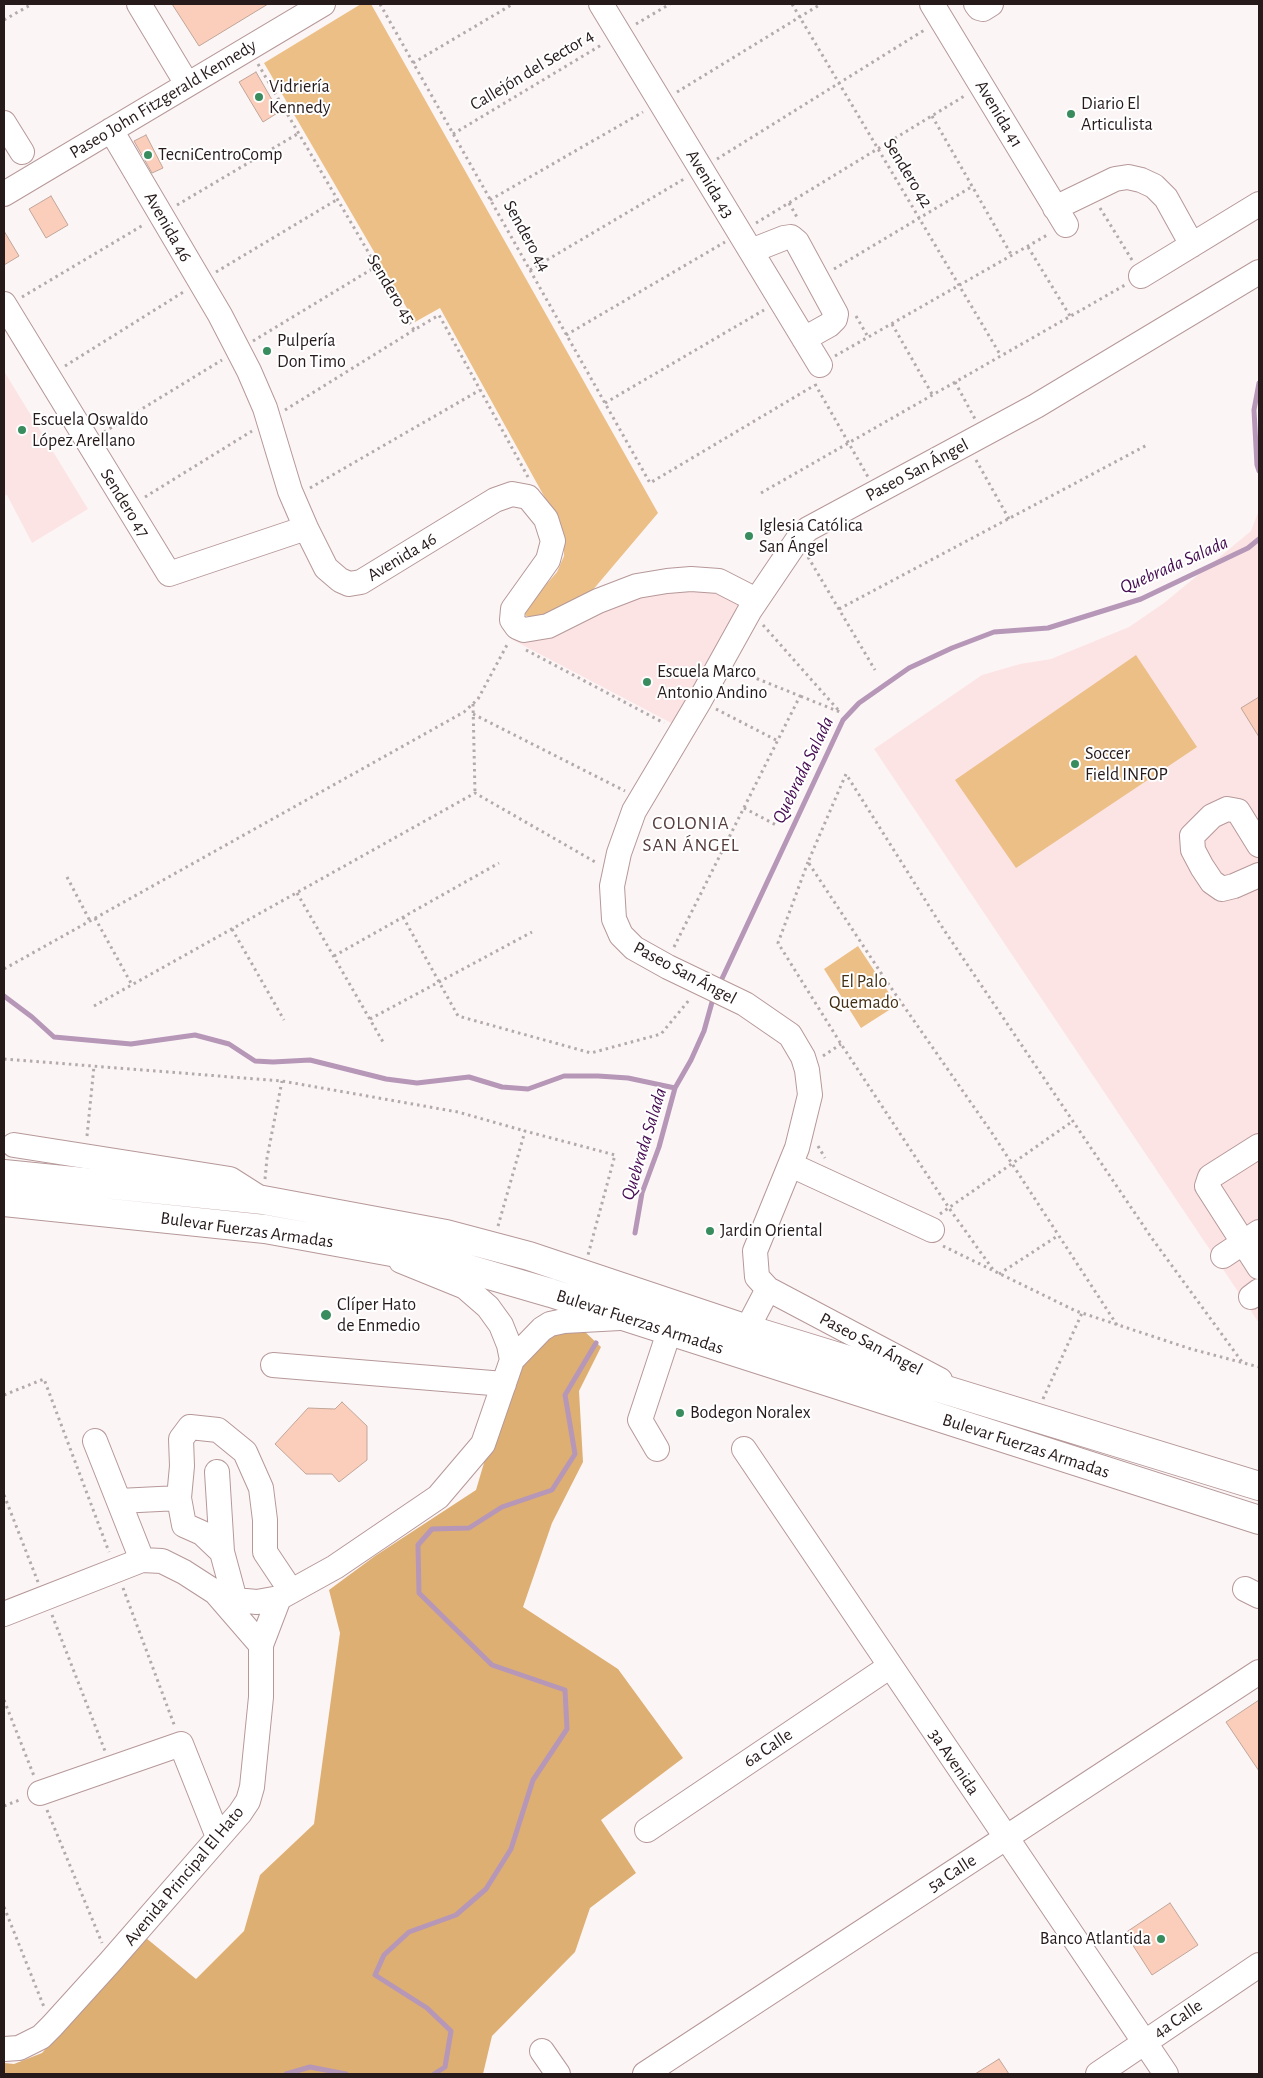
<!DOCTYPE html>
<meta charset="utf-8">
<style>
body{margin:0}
#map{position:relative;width:1263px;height:2078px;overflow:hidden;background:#fcf5f6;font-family:"Alegreya Sans",sans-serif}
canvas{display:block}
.frame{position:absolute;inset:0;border:5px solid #261a1b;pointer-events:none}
</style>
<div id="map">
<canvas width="1263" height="2078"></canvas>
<div class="frame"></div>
</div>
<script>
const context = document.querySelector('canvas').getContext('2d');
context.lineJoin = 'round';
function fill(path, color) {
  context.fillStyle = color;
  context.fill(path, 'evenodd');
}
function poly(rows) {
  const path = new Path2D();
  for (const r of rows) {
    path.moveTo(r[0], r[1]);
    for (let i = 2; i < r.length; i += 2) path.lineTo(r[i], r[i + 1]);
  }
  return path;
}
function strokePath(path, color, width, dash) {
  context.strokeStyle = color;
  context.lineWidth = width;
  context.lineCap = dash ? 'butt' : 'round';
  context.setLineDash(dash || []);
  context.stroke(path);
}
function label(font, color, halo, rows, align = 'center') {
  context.font = font + ' "Alegreya Sans",sans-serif';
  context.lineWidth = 4;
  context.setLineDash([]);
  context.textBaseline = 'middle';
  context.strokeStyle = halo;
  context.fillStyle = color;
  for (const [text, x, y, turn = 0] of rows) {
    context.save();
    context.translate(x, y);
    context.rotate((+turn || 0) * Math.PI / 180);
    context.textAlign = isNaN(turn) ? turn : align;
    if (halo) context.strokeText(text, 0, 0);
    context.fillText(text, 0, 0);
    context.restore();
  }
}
fill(poly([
 [4,371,88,509,32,543,7,495,4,496],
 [1259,510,1259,1323,874,749,982,675,1020,664,1051,659,1129,627,1164,603,1251,531],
 [693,583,748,600,675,725,513,640,517,630,601,602]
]), '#fde4e4');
fill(poly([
 [361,4,371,4,658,513,586,598,562,614,534,618,526,616,524,610,557,572,564,556,564,538,555,516,440,308,415,322,264,63],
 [1136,655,1197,747,1016,868,955,780],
 [858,946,897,1005,861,1028,824,969]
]), '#ecbf86');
fill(poly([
 [582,1329,601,1347,579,1391,583,1462,552,1523,523,1607,618,1669,683,1758,601,1820,636,1873,590,1908,575,1952,492,2036,483,2074,4,2074,4,2063,14,2064,42,2053,146,1938,196,1979,244,1931,260,1875,314,1824,340,1633,329,1590,375,1556,476,1490,486,1456,523,1363,551,1332]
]), '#deaf73');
strokePath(poly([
 [1259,383,1254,410,1257,465,1259,471],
 [719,985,843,720,859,703,909,668,952,648,994,632,1048,628,1141,599,1248,548,1259,539],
 [4,996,32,1017,54,1037,131,1044,195,1035,229,1044,255,1061,273,1062,310,1060,386,1079,417,1083,469,1077,502,1087,528,1089,564,1076,598,1076,628,1078,675,1088],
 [635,1233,642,1193,659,1147,675,1088,691,1060,704,1031,714,995],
 [286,2074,310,2067,346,2074],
 [434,2074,445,2067,451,2031,427,2008,375,1975,384,1955,409,1932,456,1915,486,1889,511,1849,533,1780,567,1729,565,1690,492,1665,419,1593,418,1545,432,1529,469,1528,502,1507,552,1490,575,1454,565,1395,596,1343]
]), '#b697b8', 5);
const building = poly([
 [172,4,268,4,199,46,172,4],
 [256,72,279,112,263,122,239,82,256,72],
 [146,135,163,168,152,173,134,141,146,135],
 [51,196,68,225,46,238,29,209,51,196],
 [4,231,19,256,4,265,4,231],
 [1259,697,1259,737,1241,708,1259,697],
 [342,1402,367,1426,367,1460,339,1482,332,1474,306,1474,275,1444,308,1408,335,1409,342,1402],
 [1259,1700,1259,1771,1226,1722,1259,1700],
 [1170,1903,1198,1945,1152,1975,1125,1933,1170,1903],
 [999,2059,1009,2074,975,2074,999,2059]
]);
fill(building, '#fbcebb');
strokePath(building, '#c0a599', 1);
const minor = poly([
 [139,4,187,84],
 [601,4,820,365],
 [932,4,1066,225],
 [976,4,979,8,983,9,991,4],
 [4,123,22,152],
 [111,130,220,315,249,371,265,408,290,491,306,528,326,568,340,580,349,584,361,582,495,500,512,494,528,497,546,519,553,541,548,560,513,609,512,620,517,627,524,630,548,626,598,601,637,586,667,581,691,579,719,581,756,600],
 [4,194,323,4],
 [1055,208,1115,179,1128,177,1141,180,1154,186,1166,198,1192,245],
 [751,251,784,238,791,237,797,242,836,314,835,319,829,325,804,339],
 [1141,276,1259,204],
 [4,304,169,574,306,528],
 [1259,845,1238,811,1227,809,1212,816,1192,836,1193,850,1202,867,1212,882,1222,889,1234,886,1259,875],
 [14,1145,230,1179,263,1200],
 [1259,1146,1210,1177,1207,1186,1259,1267],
 [791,1165,932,1230],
 [1223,1256,1259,1232],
 [401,1261,465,1287,488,1307,501,1325,509,1345,512,1360],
 [1251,1297,1259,1291],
 [747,1329,768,1289],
 [273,1365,504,1384],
 [940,1380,768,1289,757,1277,755,1251,797,1148,810,1095,807,1070,803,1057,790,1035,745,1004,668,967,634,948,621,935,614,919,612,886,619,853,634,811,700,700,750,610,798,539,808,529,1036,406,1259,272],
 [95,1441,142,1560],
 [657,1449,640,1420,669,1332],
 [744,1449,1166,2074],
 [217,1472,222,1552],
 [119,1501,179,1498],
 [1245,1589,1259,1596],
 [216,1593,261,1645],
 [235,1600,222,1552,202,1533,184,1525,179,1498,182,1466,181,1439,190,1427,218,1430,245,1452,261,1488,265,1520,265,1552,291,1591],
 [4,1614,142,1560,162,1561,184,1572,215,1592,235,1600,257,1602,279,1598,335,1567,438,1497,483,1444,512,1360,542,1329,550,1324,564,1321,620,1318],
 [40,1793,181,1744,218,1837],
 [647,1830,889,1667],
 [4,2049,19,2048,41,2037,52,2026,110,1962,240,1813,248,1801,252,1787,261,1697,261,1645,279,1598],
 [542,2051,558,2074],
 [645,2074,1259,1672],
 [1098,2074,1259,1965]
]);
const highway = poly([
 [4,1174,263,1200,446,1234,529,1256,744,1328,1259,1486],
 [4,1202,265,1229,441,1261,551,1293,1259,1520]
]);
strokePath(minor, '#b69899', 26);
strokePath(highway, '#b69899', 30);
strokePath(poly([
 [380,4,650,483,815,385],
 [792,4,1001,356],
 [4,20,32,4],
 [636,24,670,4],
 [413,63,513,4],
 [258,64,414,330,439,315,528,477],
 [677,92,821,4],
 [932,116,1012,256],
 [453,134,603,44],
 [717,159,926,29],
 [490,200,643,112],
 [789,203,798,219],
 [177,205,299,133],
 [1100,208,1132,260],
 [756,223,966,95],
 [1028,247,1070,316],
 [834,269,973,186],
 [530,270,684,179],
 [216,272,338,199],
 [22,297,145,224],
 [856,316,868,337],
 [892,324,932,394],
 [566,335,725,242],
 [253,341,377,266],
 [835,356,1049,234],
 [65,366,185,291],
 [955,382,975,419],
 [815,384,868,477],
 [605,403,764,310],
 [285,410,414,330],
 [104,432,222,360],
 [976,460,1009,519],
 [310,488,480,390],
 [761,493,1125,285],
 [145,497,252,431],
 [808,557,875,670],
 [839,609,1147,445],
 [763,625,840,712,800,696],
 [526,650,664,723],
 [473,704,475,793],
 [716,709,778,741],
 [473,714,625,791],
 [744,808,778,826],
 [808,862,778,943,841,1044,949,1208,994,1271],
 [67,877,90,921],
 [297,893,383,1042],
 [403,917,458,1016,591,1053,661,1034,690,999],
 [95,918,132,985],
 [232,929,284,1020],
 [674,947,800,696,738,671],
 [334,956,499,863],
 [4,969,464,712,478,699,508,643],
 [94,1006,475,793,597,863],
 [370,1019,532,932],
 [823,1056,841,1044],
 [4,1059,282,1081,458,1112,525,1131],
 [87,1136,94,1066],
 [818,1146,825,1158],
 [265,1179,267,1158,282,1081],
 [940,1214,1073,1121],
 [498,1226,525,1131,615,1155,588,1255],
 [943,1246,1076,1311,1191,1349,1259,1367],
 [999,1274,1059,1235],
 [1117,1325,992,1133,887,982,808,862,846,774,944,930,1151,1237,1242,1362],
 [4,1395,44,1379,109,1552],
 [1043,1399,1082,1313],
 [4,1495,38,1582],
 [123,1588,175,1727],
 [52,1615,105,1751],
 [4,1700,34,1776],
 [4,1806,22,1799],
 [47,1810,102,1943],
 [4,1907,44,2007]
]), '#b2aaab', 3, [2.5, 4]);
strokePath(minor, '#fff', 24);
strokePath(highway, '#fff', 28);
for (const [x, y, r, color] of [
 [259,97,5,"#388c5e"],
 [1071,114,5,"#388c5e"],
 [148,155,5,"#388c5e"],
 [267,351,5,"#388c5e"],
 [22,430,5,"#388c5e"],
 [749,536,5,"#388c5e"],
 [647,682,5,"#388c5e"],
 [1075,764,5,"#388c5e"],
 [710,1231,5,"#388c5e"],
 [326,1315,6,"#388c5e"],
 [680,1413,5,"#388c5e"],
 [1161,1939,5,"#388c5e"]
]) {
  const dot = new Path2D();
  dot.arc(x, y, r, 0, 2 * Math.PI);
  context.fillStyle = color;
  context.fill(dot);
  strokePath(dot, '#fff', 2);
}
label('18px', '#261a1b', '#fff', [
 ["Callejón del Sector 4",532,70,-31],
 ["Paseo John Fitzgerald Kennedy",163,99,-31],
 ["Avenida 41",999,114,59],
 ["Sendero 42",908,173,59],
 ["Avenida 43",710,184,59],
 ["Avenida 46",168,227,60],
 ["Sendero 44",527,236,61],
 ["Sendero 45",391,289,59],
 ["Paseo San Ángel",917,470,-28],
 ["Sendero 47",125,503,58],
 ["Avenida 46",402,557,-31],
 ["Paseo San Ángel",685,973,28],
 ["Bulevar Fuerzas Armadas",247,1230,8],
 ["Bulevar Fuerzas Armadas",640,1322,18],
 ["Paseo San Ángel",871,1344,28],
 ["Bulevar Fuerzas Armadas",1026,1446,18],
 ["6a Calle",768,1748,-34],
 ["3a Avenida",954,1762,56],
 ["5a Calle",952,1873,-33],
 ["Avenida Principal El Hato",184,1876,-50],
 ["4a Calle",1178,2019,-34]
]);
label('18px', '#261a1b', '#fff', [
 ["Vidriería",269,87],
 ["Kennedy",269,108],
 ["Diario El",1081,104],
 ["Articulista",1081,125],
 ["TecniCentroComp",158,155],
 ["Pulpería",277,341],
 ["Don Timo",277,362],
 ["Escuela Oswaldo",32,420],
 ["López Arellano",32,441],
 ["Iglesia Católica",759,526],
 ["San Ángel",759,547],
 ["Escuela Marco",657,672],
 ["Antonio Andino",657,693],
 ["Soccer",1085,754],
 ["Field INFOP",1085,775],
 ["Jardin Oriental",720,1231],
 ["Clíper Hato",337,1305],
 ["de Enmedio",337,1326],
 ["Bodegon Noralex",690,1413],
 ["Banco Atlantida",1151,1939,"right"]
], 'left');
label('18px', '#432f14', '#fff', [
 ["El Palo",864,982],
 ["Quemado",864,1003]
]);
label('italic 19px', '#460c52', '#fff', [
 ["Quebrada Salada",1174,565,-24],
 ["Quebrada Salada",803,770,-64],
 ["Quebrada Salada",644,1144,-73]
]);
context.letterSpacing = '1px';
label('19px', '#563c3d', '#fff', [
 ["COLONIA",691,823],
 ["SAN ÁNGEL",691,845]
]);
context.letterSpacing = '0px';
</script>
